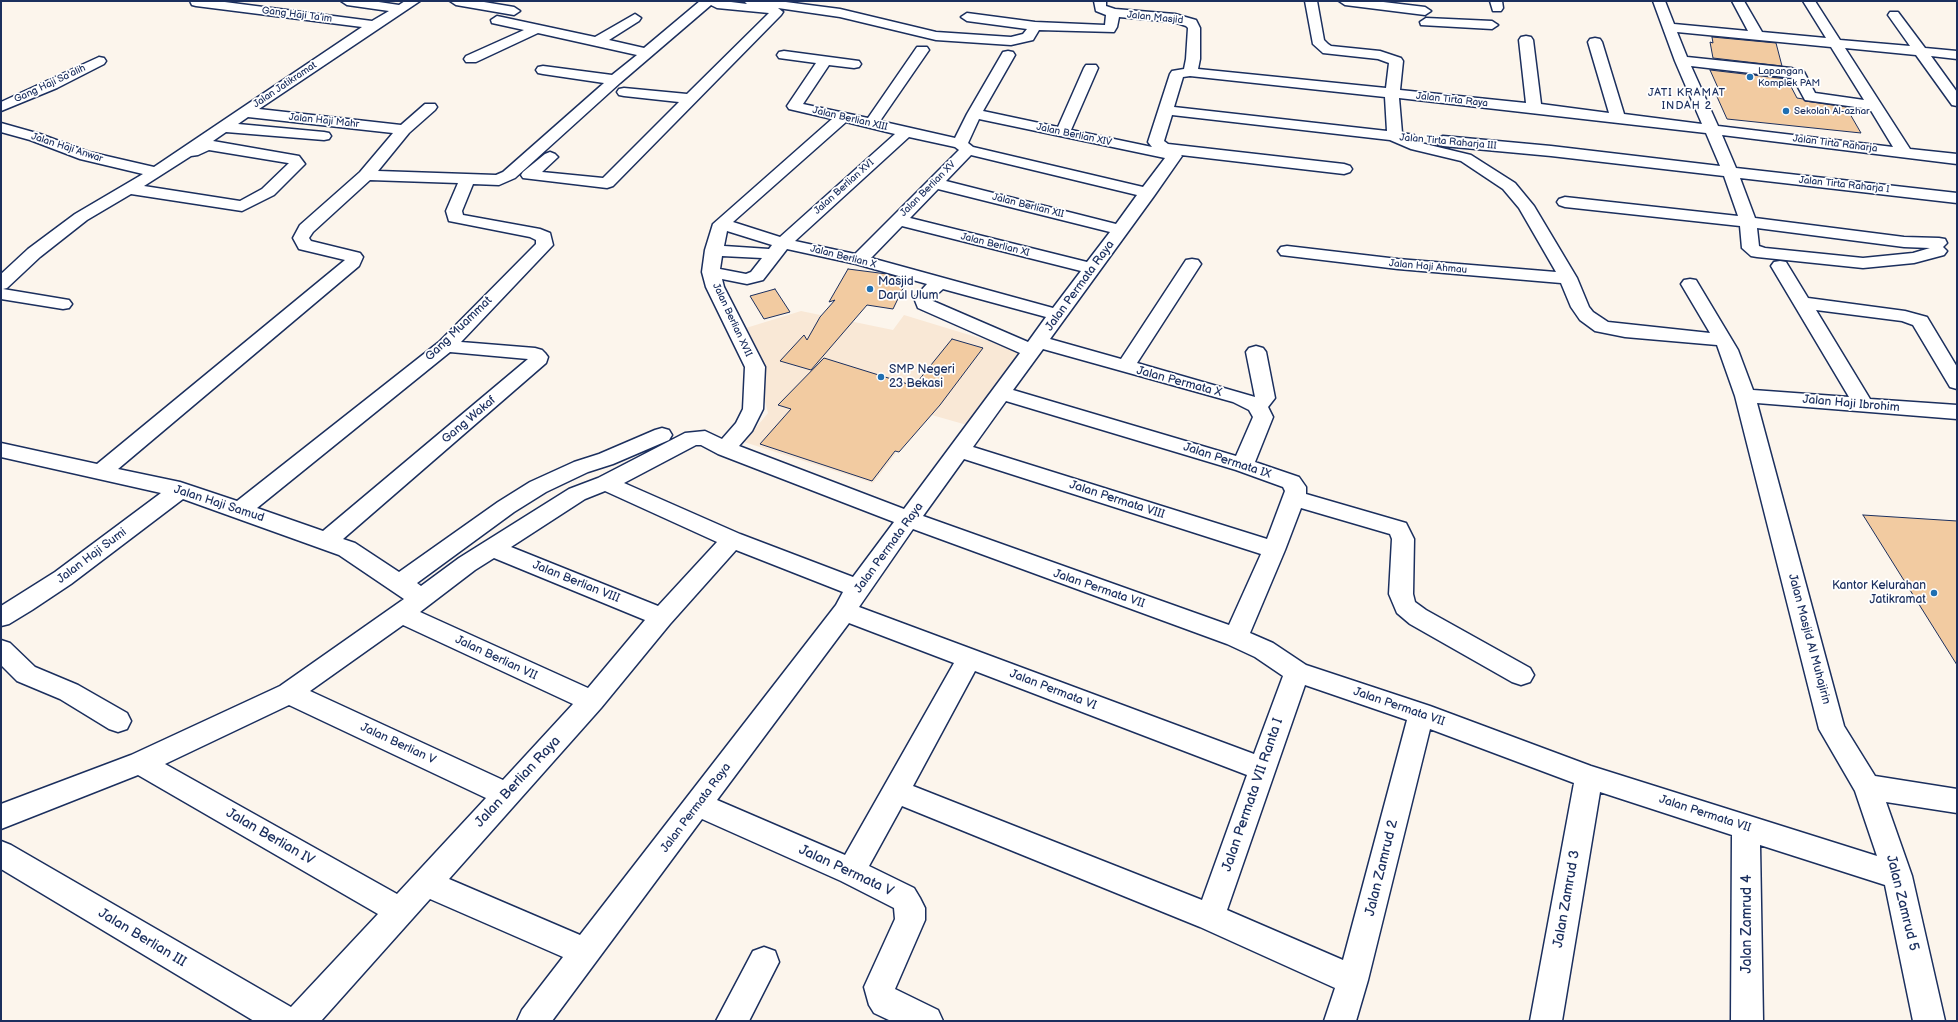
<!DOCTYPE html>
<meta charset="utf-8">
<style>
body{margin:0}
#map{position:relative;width:1958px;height:1022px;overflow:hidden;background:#fcf5ec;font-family:"Balsamiq Sans",sans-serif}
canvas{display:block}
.frame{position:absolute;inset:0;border:2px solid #1b2f5e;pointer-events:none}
</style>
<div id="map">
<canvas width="1958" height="1022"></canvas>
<div class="frame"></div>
</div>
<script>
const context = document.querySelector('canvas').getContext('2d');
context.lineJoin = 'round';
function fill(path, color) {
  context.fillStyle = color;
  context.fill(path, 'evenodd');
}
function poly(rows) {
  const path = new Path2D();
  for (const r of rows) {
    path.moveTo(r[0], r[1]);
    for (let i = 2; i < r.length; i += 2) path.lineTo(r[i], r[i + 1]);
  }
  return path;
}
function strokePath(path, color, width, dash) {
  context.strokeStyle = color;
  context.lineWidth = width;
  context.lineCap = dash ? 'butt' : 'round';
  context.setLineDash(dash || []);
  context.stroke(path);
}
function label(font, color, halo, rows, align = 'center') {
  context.font = font + ' "Balsamiq Sans",sans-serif';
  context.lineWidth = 3.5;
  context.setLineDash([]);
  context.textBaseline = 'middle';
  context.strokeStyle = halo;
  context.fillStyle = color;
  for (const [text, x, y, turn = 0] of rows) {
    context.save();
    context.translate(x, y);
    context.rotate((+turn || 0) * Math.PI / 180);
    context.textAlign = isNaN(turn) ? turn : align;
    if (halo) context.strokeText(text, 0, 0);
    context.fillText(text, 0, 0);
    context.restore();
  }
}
fill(poly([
 [801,311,893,330,904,315,1022,351,967,425,893,404,861,442,896,453,873,483,744,442,768,413,746,328]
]), '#f9e8d6');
const building = poly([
 [1712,37,1776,43,1782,66,1713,58,1710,42,1713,43,1712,37],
 [1710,70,1787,79,1797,98,1803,99,1805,101,1846,107,1861,133,1727,119,1714,90,1719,90,1710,70],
 [848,269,887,274,907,280,893,309,867,305,811,370,780,361,804,335,807,340,820,317,835,300,829,302,848,269],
 [775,289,790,312,764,319,750,296,775,289],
 [952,339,983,348,940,405,899,452,895,451,872,481,760,444,791,409,778,405,824,358,914,386,952,339],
 [1863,515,1957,521,1957,665,1863,515]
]);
fill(building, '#f2cba1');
strokePath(building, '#1b2f5e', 1);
const minor = poly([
 [190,1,217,1,372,21,389,11,347,5,341,1,372,1,399,5,405,1,420,1,259,109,401,125,425,104,435,104,437,107,435,110,409,133,378,171,496,175,503,172,604,83,543,74,538,73,536,70,538,67,543,66,612,75,637,55,538,33,476,62,466,62,464,59,466,56,524,30,492,23,491,20,497,16,595,37,635,14,641,18,639,21,609,40,644,48,700,1,723,1,747,4,744,1,778,1,840,9,936,32,1011,37,1023,34,1027,29,967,21,961,17,967,13,1035,22,1105,25,1106,15,1096,11,1094,1,1106,1,1106,6,1115,9,1175,14,1196,20,1200,28,1200,59,1198,69,1386,88,1389,63,1378,59,1323,53,1313,44,1305,1,1317,1,1324,40,1328,44,1331,46,1380,51,1401,58,1403,61,1400,90,1526,103,1519,40,1521,37,1526,36,1531,37,1533,40,1541,104,1609,113,1588,42,1590,39,1595,38,1600,39,1602,42,1624,114,1702,124,1675,61,1653,1,1665,1,1674,24,1748,31,1732,1,1744,1,1762,32,1826,38,1803,1,1815,1,1840,40,1910,46,1888,15,1890,12,1898,12,1925,48,1957,51,1957,59,1931,56,1957,92,1957,106,1952,105,1916,55,1845,48,1910,149,1957,154,1957,164,1722,135,1736,168,1957,193,1957,203,1740,178,1755,218,1904,237,1939,238,1945,239,1947,243,1943,247,1947,251,1944,255,1914,263,1863,268,1757,257,1751,256,1742,248,1740,226,1565,207,1559,205,1557,202,1559,199,1565,197,1738,216,1724,176,1551,156,1443,146,1438,144,1435,141,1438,138,1443,136,1551,146,1720,166,1706,133,1399,98,1402,133,1414,135,1416,138,1415,140,1421,143,1471,155,1515,183,1534,206,1577,278,1589,307,1593,312,1608,322,1710,333,1681,284,1684,280,1690,279,1696,280,1738,350,1753,390,1849,397,1771,266,1774,262,1780,261,1786,262,1808,298,1905,311,1927,317,1957,367,1957,389,1950,387,1913,325,1902,321,1816,310,1870,399,1957,405,1957,419,1757,403,1844,726,1875,776,1957,789,1957,813,1886,802,1912,876,1945,1021,1913,1021,1885,885,1760,845,1763,1021,1731,1021,1732,835,1600,792,1562,1021,1530,1021,1574,783,1430,729,1368,980,1356,1021,1324,1021,1335,988,1200,927,902,806,869,866,914,888,920,898,925,908,925,920,895,989,938,1010,943,1021,891,1021,874,1013,869,1005,864,987,895,919,894,908,841,881,702,819,552,1021,517,1021,522,1010,563,957,430,899,321,1021,254,1021,1,869,1,841,11,845,291,1007,378,914,138,775,1,829,1,804,131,755,280,686,404,599,339,555,183,499,71,584,32,610,9,624,1,626,1,606,55,572,161,493,1,457,1,443,97,464,345,260,299,249,293,238,300,225,360,172,393,133,248,117,238,124,324,132,329,133,331,136,329,139,324,140,226,132,213,141,299,156,305,164,274,195,242,211,131,194,87,220,40,257,7,288,3,289,69,300,72,304,69,308,63,309,1,299,1,274,28,249,75,214,143,174,80,159,30,140,1,132,1,123,40,134,89,152,154,167,362,27,196,6,192,5,190,1],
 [711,5,717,8,769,13,687,94,624,88,619,89,617,92,619,95,624,96,679,102,603,178,542,172,558,157,555,154,550,152,545,154,523,172,521,175,523,178,607,188,613,186,781,15,783,12,778,8,840,17,936,40,1011,45,1033,40,1039,30,1114,32,1117,27,1119,17,1174,22,1186,26,1188,28,1186,59,1184,69,1172,71,1170,74,1148,142,1152,147,1071,130,1098,68,1096,65,1086,65,1084,68,1058,127,983,111,1015,55,1013,52,1008,51,1003,52,967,114,955,138,880,121,929,50,927,47,917,47,868,118,803,104,829,65,854,68,859,67,861,64,859,61,784,51,779,52,777,55,779,58,816,63,787,106,789,109,832,119,713,224,705,250,702,272,706,287,745,367,743,409,736,423,722,439,705,431,685,433,598,478,569,489,459,558,421,586,417,583,514,512,546,492,588,472,613,464,669,440,672,435,669,430,662,428,655,430,599,454,574,462,530,482,498,502,399,572,355,543,343,539,546,363,548,357,545,353,542,350,535,348,461,342,553,245,550,233,540,229,463,215,462,211,473,184,499,185,515,178,620,83,711,5],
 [1677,32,1831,47,1864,100,1815,93,1804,72,1791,68,1687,57,1677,32],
 [1691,66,1793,78,1805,100,1870,109,1893,147,1718,126,1691,66],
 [1190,76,1385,97,1387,131,1174,107,1183,77,1190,76],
 [1172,115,1390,140,1411,149,1461,161,1503,189,1519,208,1556,272,1398,259,1287,246,1281,247,1278,251,1281,255,1398,269,1561,283,1571,307,1580,320,1595,331,1625,337,1717,345,1735,396,1819,729,1855,791,1877,856,1591,766,1430,706,1306,665,1273,643,1250,633,1285,550,1301,508,1390,534,1392,539,1389,594,1397,613,1410,624,1512,682,1521,685,1530,682,1534,675,1530,668,1426,610,1415,602,1413,594,1414,539,1406,523,1306,494,1306,487,1299,477,1255,462,1273,417,1268,407,1275,398,1266,352,1263,348,1256,346,1249,348,1246,352,1255,397,1137,363,1201,264,1198,260,1192,259,1186,260,1121,359,1050,339,1154,196,1182,156,1181,155,1344,174,1350,172,1352,169,1350,166,1344,164,1168,144,1164,141,1172,115],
 [979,119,1165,158,1143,187,973,147,968,143,979,119],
 [846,122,895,134,780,237,733,222,846,122],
 [909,137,955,147,959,150,855,254,795,241,909,137],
 [209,150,288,163,289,163,262,189,240,201,144,186,191,156,198,155,209,150],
 [971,155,1137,195,1116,224,946,181,971,155],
 [370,180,458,183,446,211,449,221,530,237,536,240,536,244,439,342,237,501,180,482,118,469,359,266,363,257,360,253,311,241,309,238,313,232,370,180],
 [938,189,1110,232,1087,262,910,218,938,189],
 [902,226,1081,271,1053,308,871,258,902,226],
 [1757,228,1904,247,1930,248,1913,253,1863,258,1765,248,1759,246,1757,228],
 [727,231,772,245,769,249,724,246,727,231],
 [787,249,856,264,927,284,914,298,918,308,1020,353,904,509,739,446,752,431,763,409,765,367,724,287,722,279,747,284,763,280,787,249],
 [722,256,762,258,751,272,746,274,720,269,722,256],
 [943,289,1046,317,1028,342,933,301,932,299,943,289],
 [1043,349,1233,402,1249,410,1253,417,1236,456,1013,390,1043,349],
 [450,352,528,359,323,531,257,508,450,352],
 [1006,401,1236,470,1283,487,1285,491,1267,539,973,447,1006,401],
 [696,445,701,445,718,454,894,522,853,577,740,534,624,483,696,445],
 [964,459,1261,554,1229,625,923,516,964,459],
 [605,491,717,542,658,606,511,547,585,499,605,491],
 [913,529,1227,644,1255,657,1283,676,1254,754,859,607,913,529],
 [736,550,843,592,836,605,580,935,449,879,601,708,670,624,736,550],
 [494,558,645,620,588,688,420,612,475,570,494,558],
 [849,623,954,663,845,855,717,800,849,623],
 [403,625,573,704,503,780,310,691,403,625],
 [975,671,1247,775,1202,900,913,786,975,671],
 [1305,685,1407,720,1343,960,1227,910,1305,685],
 [289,705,486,798,397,894,165,764,289,705],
 [450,1,478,1,514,7,520,11,514,15,456,5,450,1],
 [1339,1,1375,1,1425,7,1431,11,1425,15,1345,5,1339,1],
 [1490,1,1502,1,1503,8,1501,11,1493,11,1490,1],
 [1426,18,1492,21,1498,25,1492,29,1421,25,1420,22,1426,18],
 [99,57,104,58,106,61,104,64,57,88,1,111,1,102,99,57],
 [1,640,10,643,35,667,78,685,127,713,131,721,127,729,118,732,109,729,60,699,17,681,1,665,1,640],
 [764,947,775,951,779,962,749,1021,716,1021,753,951,764,947]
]);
strokePath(minor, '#1b2f5e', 3);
fill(minor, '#fff');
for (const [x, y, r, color] of [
 [1750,77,4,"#1f6fb2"],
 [1786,111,4,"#1f6fb2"],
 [870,289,4,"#1f6fb2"],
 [881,377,4,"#1f6fb2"],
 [1934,593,4,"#1f6fb2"]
]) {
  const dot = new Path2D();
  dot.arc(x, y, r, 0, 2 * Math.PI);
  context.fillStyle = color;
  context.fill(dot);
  strokePath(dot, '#fff', 1.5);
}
label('10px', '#1b2f5e', '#fff', [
 ["Gang Haji Ta’im",297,15,7],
 ["Jalan Masjid",1155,18,6],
 ["Gang Haji Sa'alih",50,84,-25],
 ["Jalan Jatikramat",285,85,-34],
 ["Jalan Tirta Raya",1452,100,6],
 ["Jalan Berlian XIII",850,119,13],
 ["Jalan Haji Mahr",324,121,6],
 ["Jalan Berlian XIV",1074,135,12],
 ["Jalan Tirta Raharja III",1448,142,5],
 ["Jalan Tirta Raharja",1835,144,7],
 ["Jalan Haji Anwar",67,148,18],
 ["Jalan Tirta Raharja I",1844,185,6],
 ["Jalan Berlian XVI",844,187,-42],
 ["Jalan Berlian XV",928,189,-45],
 ["Jalan Berlian XII",1028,206,14],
 ["Jalan Berlian XI",995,245,14],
 ["Jalan Berlian X",843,257,14],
 ["Jalan Haji Ahmau",1428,267,5],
 ["Jalan Berlian XVII",732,320,65]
]);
label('10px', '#1b2f5e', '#fff', [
 ["Lapangan",1758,71],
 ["Komplek PAM",1758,83],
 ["Sekolah Al-azhar",1794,111]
], 'left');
context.letterSpacing = '1px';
label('11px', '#1b2f5e', '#fff', [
 ["JATI KRAMAT",1687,93],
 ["INDAH 2",1687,106]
]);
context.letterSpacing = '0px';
label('12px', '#1b2f5e', '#fff', [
 ["Masjid",878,282],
 ["Darul Ulum",878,296],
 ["SMP Negeri",889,370],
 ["23 Bekasi",889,384],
 ["Kantor Kelurahan",1926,586,"right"],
 ["Jatikramat",1926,600,"right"]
], 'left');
label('12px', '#1b2f5e', '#fff', [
 ["Jalan Permata Raya",1080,286,-54],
 ["Gang Muammat",459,329,-44],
 ["Jalan Permata X",1179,382,15],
 ["Jalan Haji Ibrohim",1851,404,5],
 ["Gang Wakaf",469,420,-40],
 ["Jalan Permata IX",1227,461,18],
 ["Jalan Permata VIII",1117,500,18],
 ["Jalan Haji Samud",219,504,18],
 ["Jalan Permata Raya",889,548,-54],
 ["Jalan Haji Sumi",92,556,-37],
 ["Jalan Berlian VIII",576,582,22],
 ["Jalan Permata VII",1099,589,19],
 ["Jalan Masjid Al Muhajirin",1809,639,75],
 ["Jalan Berlian VII",496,658,25],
 ["Jalan Permata VI",1053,690,21],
 ["Jalan Permata VII",1399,707,19],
 ["Jalan Berlian V",398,744,25],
 ["Jalan Permata Raya",696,808,-53],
 ["Jalan Permata VII",1705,814,18]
]);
label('14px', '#1b2f5e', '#fff', [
 ["Jalan Berlian Raya",518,782,-47],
 ["Jalan Permata VII Ranta I",1253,795,-71],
 ["Jalan Berlian IV",270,837,30],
 ["Jalan Zamrud 2",1382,868,-76],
 ["Jalan Permata V",846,871,25],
 ["Jalan Zamrud 3",1567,899,-80],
 ["Jalan Zamrud 5",1902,903,76],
 ["Jalan Zamrud 4",1747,924,-90],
 ["Jalan Berlian III",142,938,31]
]);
</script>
